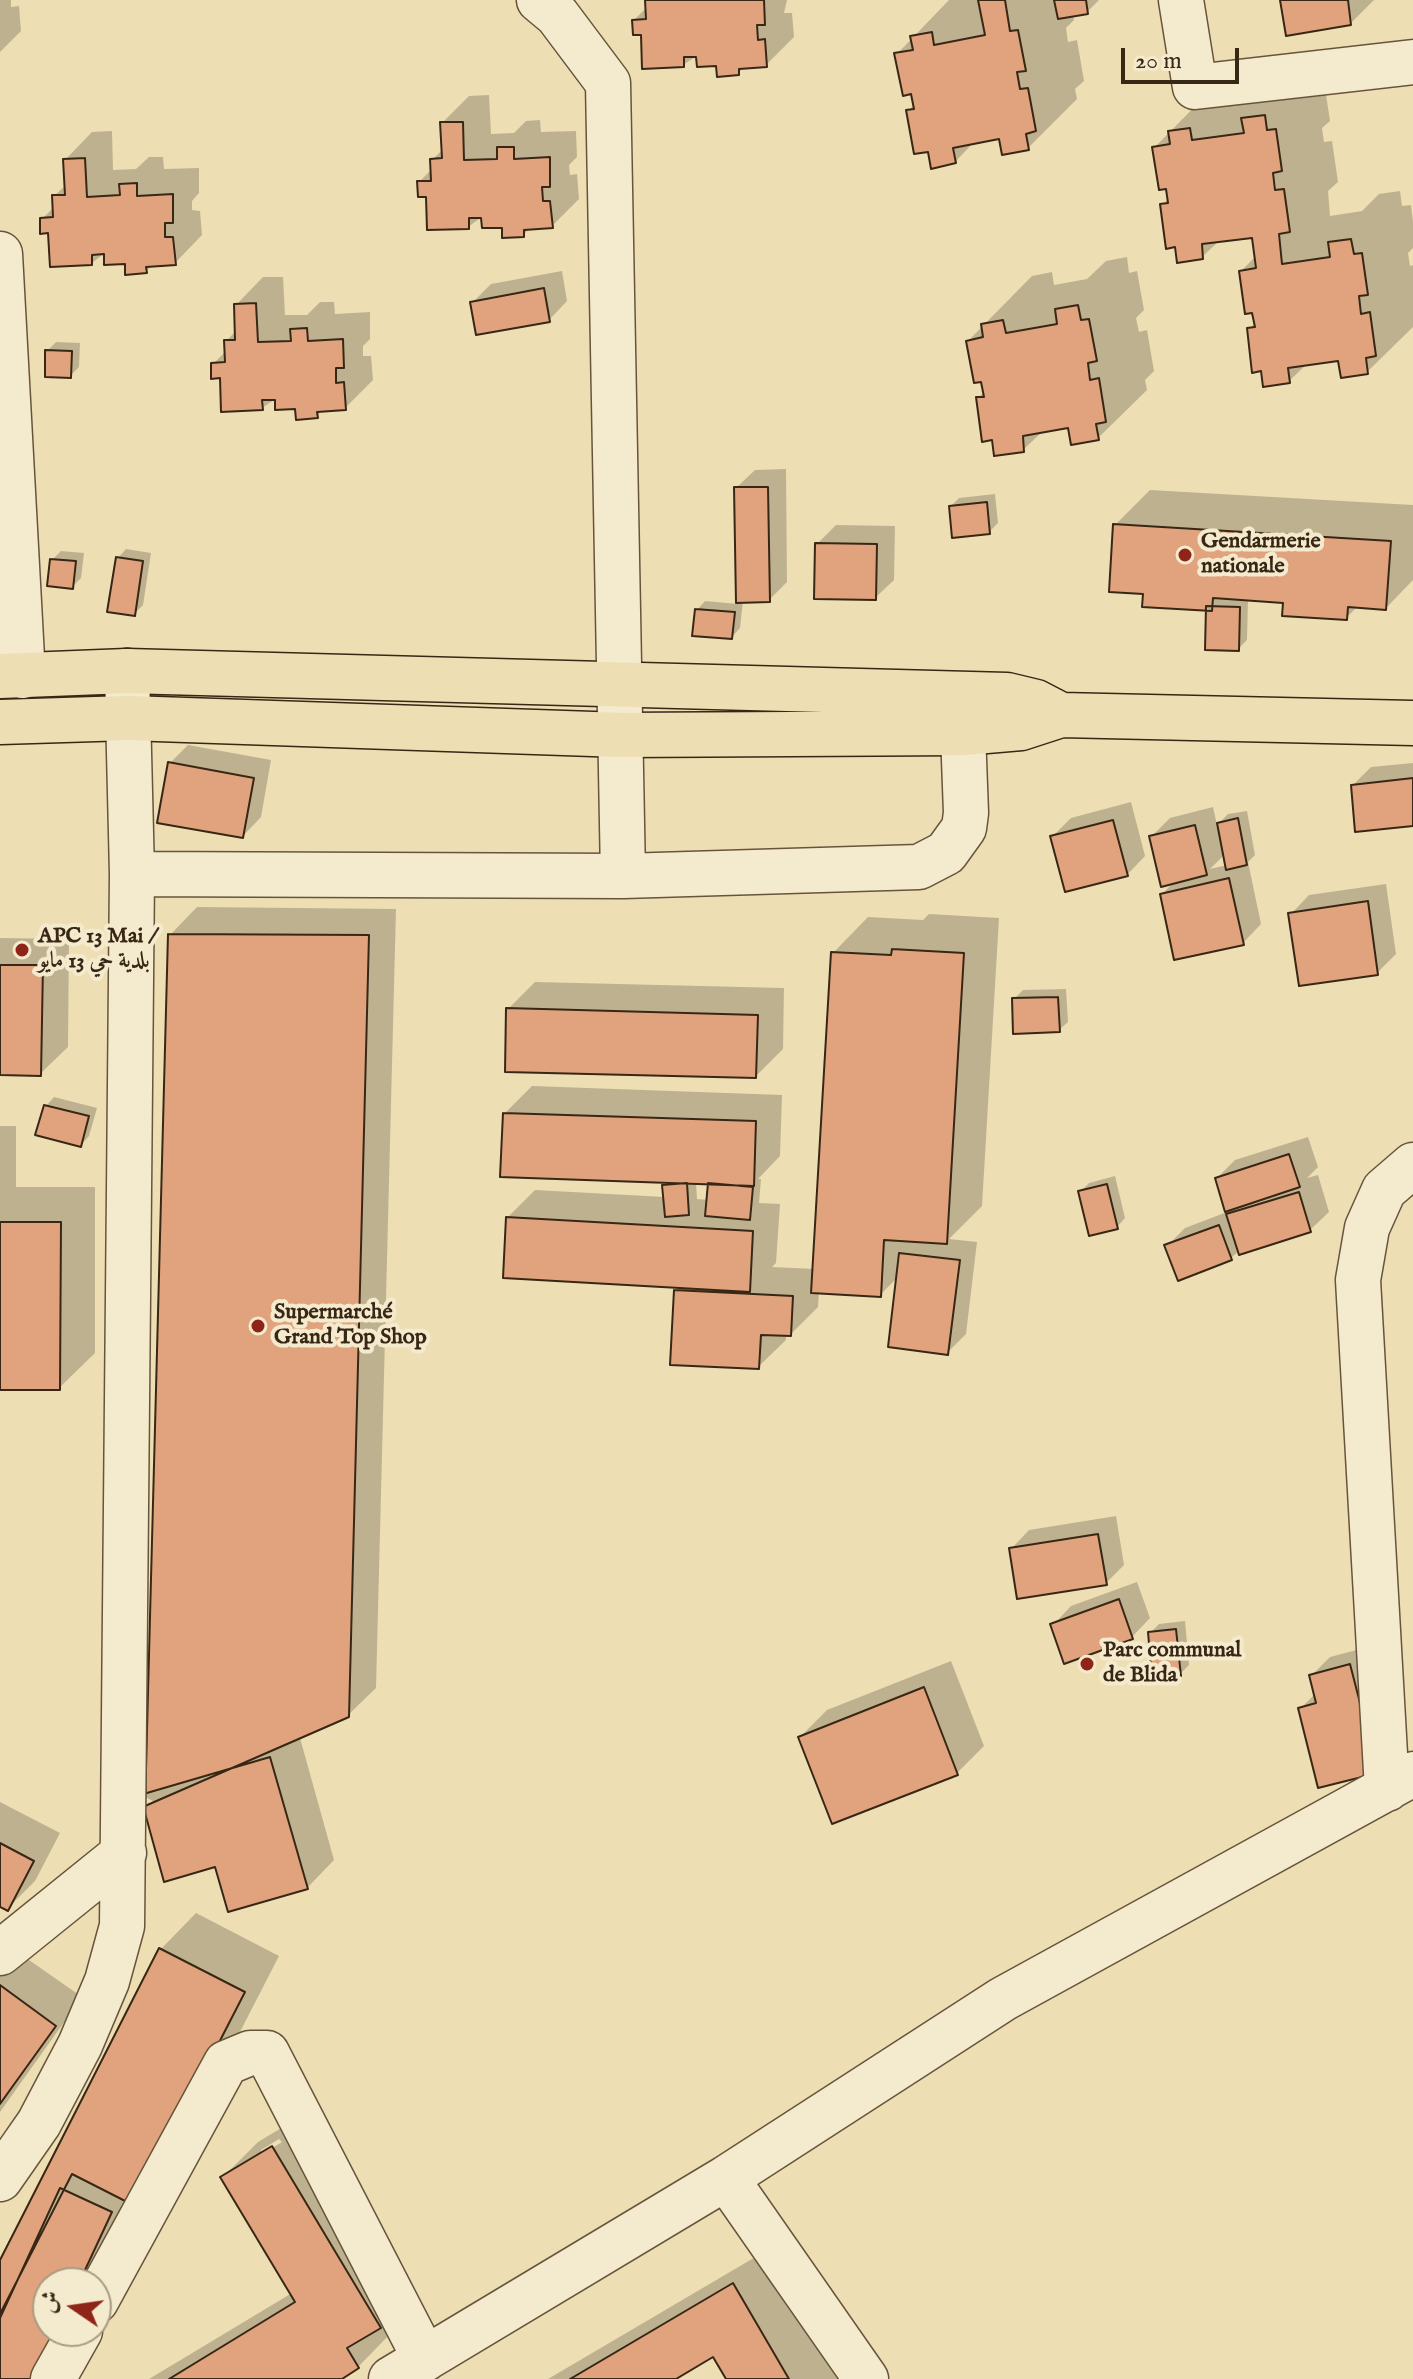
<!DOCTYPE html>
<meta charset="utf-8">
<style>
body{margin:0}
#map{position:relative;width:1413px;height:2379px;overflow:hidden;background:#eedeb3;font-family:"IM FELL English",Amiri,serif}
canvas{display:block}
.north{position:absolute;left:32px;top:2267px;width:80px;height:80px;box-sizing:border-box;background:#f4eace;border:2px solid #a99c84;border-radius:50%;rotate:283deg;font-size:22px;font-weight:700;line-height:32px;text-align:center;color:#382715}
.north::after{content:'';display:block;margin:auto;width:28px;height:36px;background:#8f2418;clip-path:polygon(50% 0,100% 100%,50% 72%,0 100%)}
.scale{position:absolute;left:1121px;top:48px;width:118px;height:36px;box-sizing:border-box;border:4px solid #382715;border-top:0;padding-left:10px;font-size:24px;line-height:28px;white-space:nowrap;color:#382715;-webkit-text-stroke:6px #f4eace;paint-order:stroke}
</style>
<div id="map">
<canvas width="1413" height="2379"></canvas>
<div class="north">ش</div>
<div class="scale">20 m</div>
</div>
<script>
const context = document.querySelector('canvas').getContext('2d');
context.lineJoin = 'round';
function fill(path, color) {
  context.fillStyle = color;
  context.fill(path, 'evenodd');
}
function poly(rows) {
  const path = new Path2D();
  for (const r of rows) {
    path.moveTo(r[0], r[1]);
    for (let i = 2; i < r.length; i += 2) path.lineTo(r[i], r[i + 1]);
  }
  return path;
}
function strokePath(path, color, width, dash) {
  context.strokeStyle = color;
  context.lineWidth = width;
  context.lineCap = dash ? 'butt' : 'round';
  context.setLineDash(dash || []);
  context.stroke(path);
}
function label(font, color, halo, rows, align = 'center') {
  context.font = font + ' "IM FELL English",Amiri,serif';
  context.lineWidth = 8;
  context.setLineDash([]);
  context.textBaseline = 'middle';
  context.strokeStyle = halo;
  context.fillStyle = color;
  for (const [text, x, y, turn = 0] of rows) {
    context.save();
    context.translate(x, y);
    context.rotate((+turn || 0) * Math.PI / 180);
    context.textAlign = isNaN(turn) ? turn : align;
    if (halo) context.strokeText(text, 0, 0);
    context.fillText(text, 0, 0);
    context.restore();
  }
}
fill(poly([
 [0,0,11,0,11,7,19,6,21,31,0,52],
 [647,0,787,0,784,13,792,13,794,37,766,65,744,67,738,73,698,55,683,65,643,33,634,20,647,7],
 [949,0,1099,0,1087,12,1073,14,1074,20,1066,28,1068,42,1077,40,1084,81,1075,89,1077,99,1028,148,1000,136,975,141,955,162,929,150,908,111,915,104,897,54],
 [1282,0,1374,0,1351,23],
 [1324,81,1330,121,1322,128,1324,142,1332,141,1338,182,1328,191,1330,216,1362,211,1379,194,1400,191,1402,206,1411,205,1413,222,1413,248,1408,253,1410,266,1413,265,1413,327,1367,372,1339,359,1307,364,1289,381,1249,329,1256,322,1241,271,1256,256,1253,235,1220,240,1202,257,1176,245,1162,205,1170,198,1154,148,1219,82],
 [489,95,491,134,514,133,526,121,540,120,541,132,576,131,577,157,569,165,570,175,577,174,579,199,552,226,530,228,523,235,483,216,468,227,428,195,419,182,433,168,432,160,443,149,442,123,469,96],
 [112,131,113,170,136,169,149,157,163,157,164,169,199,168,199,193,192,201,192,210,200,211,202,235,175,263,153,265,146,271,106,252,92,263,50,230,42,219,55,206,54,196,66,185,65,160,92,132],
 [1127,257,1129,273,1137,271,1144,310,1136,318,1139,332,1147,330,1154,371,1145,380,1147,390,1098,438,1069,426,1043,431,1023,450,993,438,978,398,985,391,968,341,1032,276,1052,272,1054,285,1087,279,1106,261],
 [562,271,567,301,549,320,473,302,491,284],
 [263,277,283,277,285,315,307,315,320,302,334,302,335,314,370,312,370,339,363,346,363,356,371,356,373,380,345,408,323,409,317,416,277,398,262,408,221,376,213,364,226,351,226,341,237,330,236,305],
 [56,342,80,343,79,367,70,376,47,351],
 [786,469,787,582,769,600,743,601,740,628,732,637,697,610,705,601,738,604,736,488,755,470],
 [1150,490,1413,505,1413,580,1386,608,1358,606,1346,618,1286,601,1248,599,1247,640,1238,649,1208,609,1145,592,1115,525],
 [995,494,998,523,989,532,951,506,959,498],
 [836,525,895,526,894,580,875,598,817,544],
 [126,549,151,553,143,605,134,614,118,558],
 [61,551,84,553,81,578,72,587,52,560],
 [188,745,271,760,261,817,243,836,170,763],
 [1413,763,1413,824,1353,785,1371,767],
 [1131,802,1145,856,1127,875,1052,837,1071,818],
 [1213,807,1217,825,1228,814,1247,811,1255,855,1248,862,1261,924,1243,943,1162,894,1175,881,1151,837,1170,818],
 [1225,854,1227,865,1210,869],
 [1386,884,1396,954,1377,973,1291,914,1309,895],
 [197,907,396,909,376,1688,348,1715,300,1738,334,1860,307,1888,142,1795,148,1790,170,935],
 [929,914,999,918,982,1206,949,1239,977,1242,966,1334,947,1353,899,1276,880,1295,819,1291,818,1307,791,1334,786,1334,786,1340,758,1367,676,1291,680,1286,508,1217,535,1190,665,1197,664,1186,669,1181,505,1113,532,1086,782,1095,780,1156,758,1179,761,1179,759,1203,780,1204,776,1263,772,1267,815,1269,833,953,868,917,923,920],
 [696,1182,710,1182,709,1200,697,1199],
 [0,938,69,939,68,1047,40,1074,0,1073],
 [535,982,784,988,783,1049,756,1076,508,1009],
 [1066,989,1068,1022,1059,1030,1014,999,1023,990],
 [54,1097,97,1108,89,1136,81,1145,46,1106],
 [0,1126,16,1126,16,1187,95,1187,95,1353,59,1388,0,1388],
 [1308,1137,1318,1167,1307,1178,1318,1175,1329,1212,1310,1230,1240,1250,1231,1258,1167,1246,1185,1228,1227,1212,1217,1178,1235,1160],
 [1115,1176,1125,1218,1117,1227,1080,1192,1089,1183],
 [1116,1516,1124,1565,1106,1583,1011,1549,1029,1530],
 [1137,1582,1150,1618,1132,1637,1053,1625,1071,1606],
 [1185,1621,1189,1665,1180,1674,1150,1633,1159,1624],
 [1368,1647,1395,1753,1300,1709,1316,1693,1311,1676,1330,1657],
 [951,1661,984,1746,957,1773,800,1737,827,1710],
 [0,1802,60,1833,35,1881,7,1909,0,1905],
 [196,1913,279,1956,170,2168,92,2283,48,2283,48,2331,0,2379,0,2264,161,1949],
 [19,1953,82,1997,0,2112,0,1972],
 [308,2112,415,2291,386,2319,393,2331,358,2367,338,2379,149,2379,292,2293,223,2177,258,2142],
 [279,2139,282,2142,261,2155,261,2150],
 [769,2249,845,2379,728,2379,714,2354,672,2379,548,2379]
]), '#0003');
const building = poly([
 [645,0,764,0,765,25,757,25,758,40,765,39,767,67,739,69,739,75,717,77,716,66,697,67,696,57,684,57,684,67,642,69,641,35,633,35,632,20,646,19,645,0],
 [978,0,1005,0,1010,31,1018,30,1026,71,1017,72,1020,89,1028,88,1036,131,1026,134,1029,150,1002,155,999,139,953,148,956,163,931,169,928,152,914,154,906,110,914,109,911,94,903,96,894,53,913,50,910,36,932,32,934,45,985,35,978,0],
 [1054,0,1086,0,1088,14,1058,19,1054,0],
 [1280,0,1348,0,1351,25,1286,36,1280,0],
 [1265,115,1267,130,1276,129,1282,171,1273,173,1275,190,1284,189,1290,232,1279,234,1282,264,1330,257,1328,242,1351,239,1354,254,1362,253,1368,295,1359,296,1361,314,1370,312,1376,356,1366,358,1368,374,1341,378,1338,361,1288,368,1290,383,1263,387,1261,371,1252,373,1247,328,1255,327,1252,313,1245,314,1239,271,1256,268,1252,238,1202,244,1203,259,1177,263,1175,247,1166,249,1160,204,1168,203,1166,189,1159,190,1152,147,1170,144,1168,131,1190,128,1192,140,1244,133,1241,118,1265,115],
 [440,122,463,122,464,160,497,159,497,147,514,147,514,159,550,157,550,187,542,187,543,201,550,201,553,228,524,230,524,237,502,238,502,228,482,228,481,218,469,218,469,229,427,230,426,197,418,197,417,181,431,181,430,159,442,158,440,122],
 [85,158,87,197,120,195,119,184,137,183,137,196,173,194,173,223,165,223,165,237,173,237,176,265,146,267,147,273,125,275,125,264,104,265,104,254,92,255,92,265,50,267,48,233,40,234,40,218,53,217,52,195,65,195,63,159,85,158],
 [544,288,550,322,476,335,470,302,544,288],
 [256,303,258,342,291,341,290,329,307,328,308,341,343,339,344,368,336,368,336,383,344,382,346,410,317,412,318,418,296,420,295,409,275,410,275,400,262,400,263,410,221,412,220,378,211,379,211,363,225,362,224,340,235,340,234,304,256,303],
 [1078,305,1081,320,1089,319,1097,361,1088,363,1090,380,1099,378,1106,422,1096,424,1099,440,1071,445,1068,428,1023,436,1024,452,994,456,992,440,982,442,976,397,984,397,981,382,974,383,966,341,983,337,981,324,1003,320,1006,333,1057,324,1055,309,1078,305],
 [45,350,72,351,71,378,45,377,45,350],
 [734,487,768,487,770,602,736,603,734,487],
 [987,502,990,534,952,538,949,506,987,502],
 [1113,524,1391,541,1386,610,1348,607,1347,620,1282,616,1283,603,1213,598,1212,611,1142,607,1143,594,1109,592,1113,524],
 [815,543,877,544,876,600,814,599,815,543],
 [116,557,143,561,135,616,107,612,116,557],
 [50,559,76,561,73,589,47,586,50,559],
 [1206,606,1240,607,1239,651,1205,650,1206,606],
 [695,609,735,612,732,639,692,636,695,609],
 [168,762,254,778,243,838,157,823,168,762],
 [1413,778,1413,826,1355,832,1351,785,1413,778],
 [1238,818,1247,865,1226,870,1217,823,1238,818],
 [1113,820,1128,876,1065,892,1050,836,1113,820],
 [1195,825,1207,875,1161,887,1149,836,1195,825],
 [1229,878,1244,945,1174,960,1160,894,1229,878],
 [1368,901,1378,975,1299,986,1288,913,1368,901],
 [168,934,369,935,349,1717,145,1806,168,934],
 [892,949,964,953,947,1244,884,1240,881,1297,811,1293,831,952,891,955,892,949],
 [0,965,43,965,41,1076,0,1075,0,965],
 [1058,997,1060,1032,1013,1034,1012,998,1058,997],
 [506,1008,758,1015,756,1078,505,1072,506,1008],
 [44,1105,89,1116,81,1147,35,1135,44,1105],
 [503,1113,756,1121,754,1186,500,1177,503,1113],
 [1289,1154,1300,1187,1225,1212,1215,1178,1289,1154],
 [687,1183,689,1215,665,1217,662,1185,687,1183],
 [708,1183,753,1187,750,1220,705,1216,708,1183],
 [1107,1184,1118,1229,1089,1236,1078,1191,1107,1184],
 [1299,1192,1311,1232,1239,1255,1226,1214,1299,1192],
 [506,1217,753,1231,750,1292,503,1278,506,1217],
 [0,1222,61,1222,60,1390,0,1390,0,1222],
 [1219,1225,1232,1260,1178,1281,1164,1245,1219,1225],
 [899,1253,960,1260,948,1355,888,1347,899,1253],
 [674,1290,793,1296,791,1336,761,1335,759,1369,670,1365,674,1290],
 [1098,1534,1107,1585,1017,1599,1009,1548,1098,1534],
 [1119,1599,1133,1639,1064,1664,1050,1624,1119,1599],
 [1176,1629,1181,1676,1152,1679,1148,1632,1176,1629],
 [1350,1664,1378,1773,1318,1788,1298,1708,1316,1703,1309,1675,1350,1664],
 [924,1687,958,1775,832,1824,798,1737,924,1687],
 [270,1757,308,1889,228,1912,215,1867,164,1882,140,1795,270,1757],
 [0,1843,34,1861,8,1911,0,1907,0,1843],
 [159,1948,245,1992,135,2206,72,2174,0,2314,0,2260,159,1948],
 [0,1985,56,2026,0,2104,0,1985],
 [272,2146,381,2328,347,2348,359,2368,342,2379,169,2379,295,2302,220,2177,272,2146],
 [60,2188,112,2212,79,2283,48,2283,48,2331,57,2331,35,2379,0,2379,0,2318,60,2188],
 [733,2283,789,2379,726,2379,713,2357,676,2379,570,2379,733,2283]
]);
fill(building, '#e0a37d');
strokePath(building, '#382715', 2);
const minor = poly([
 [539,0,557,15,608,83,623,876],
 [1181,0,1195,87,1413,62],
 [0,254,23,676],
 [132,874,623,876,919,867,946,853,964,828,966,813,963,733],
 [1387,1789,1358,1280,1367,1228,1384,1190,1413,1165],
 [0,1953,124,1853],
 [726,2178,866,2379],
 [0,2179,39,2123,80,2045,107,1981,122,1926,132,874,127,671],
 [96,2301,226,2063,250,2053,267,2053,425,2359],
 [53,2379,80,2331],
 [391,2379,726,2178,1003,1999,1413,1774]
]);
const major = poly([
 [127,671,1007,695,1036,702,1061,715],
 [128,718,622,735,963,733,1021,728,1061,715,1413,723]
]);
const highway = poly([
 [0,676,127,671],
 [0,722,128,718]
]);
strokePath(minor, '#66553c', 47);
strokePath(major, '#382715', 47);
strokePath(highway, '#382715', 47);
strokePath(minor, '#f4eace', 44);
strokePath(major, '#eedeb3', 44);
strokePath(highway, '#eedeb3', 44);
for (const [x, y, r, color] of [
 [1185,555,8,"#8f2418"],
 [22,950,8,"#8f2418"],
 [258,1326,8,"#8f2418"],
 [1087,1664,8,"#8f2418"]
]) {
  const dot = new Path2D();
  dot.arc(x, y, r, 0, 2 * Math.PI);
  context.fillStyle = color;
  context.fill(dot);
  strokePath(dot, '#f4eace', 3);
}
label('bold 22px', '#382715', '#f4eace', [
 ["Gendarmerie",1201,542],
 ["nationale",1201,567],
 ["APC 13 Mai /",38,937],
 ["بلدية حي 13 مايو",38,962],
 ["Supermarché",274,1313],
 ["Grand Top Shop",274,1338],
 ["Parc communal",1103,1651],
 ["de Blida",1103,1676]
], 'left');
</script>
